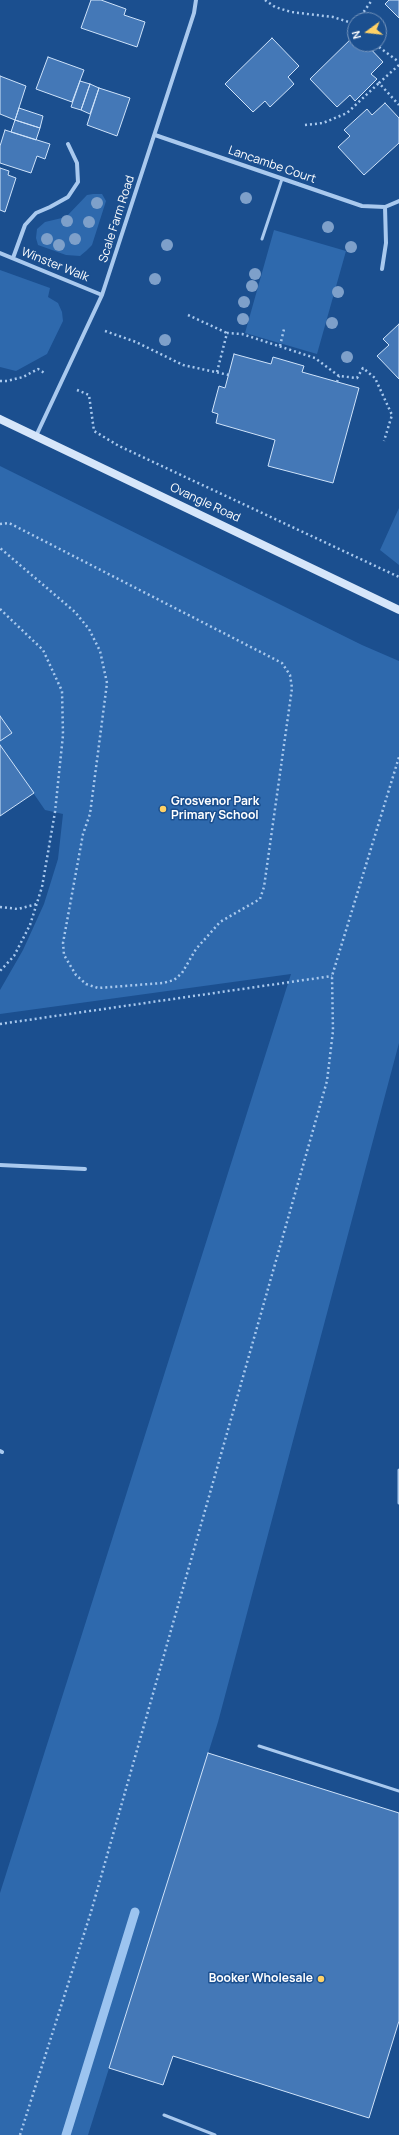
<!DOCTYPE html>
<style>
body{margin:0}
#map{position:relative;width:399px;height:2135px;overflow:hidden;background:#1b4f8f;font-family:Manrope,sans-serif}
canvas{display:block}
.north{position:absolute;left:347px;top:12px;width:40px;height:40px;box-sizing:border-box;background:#1b4f8f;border:1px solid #7695bc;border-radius:50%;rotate:255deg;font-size:11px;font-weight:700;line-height:16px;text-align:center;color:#fff}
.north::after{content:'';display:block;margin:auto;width:14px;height:18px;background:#ffd166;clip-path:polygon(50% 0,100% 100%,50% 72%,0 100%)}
</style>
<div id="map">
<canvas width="399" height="2135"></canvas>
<div class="north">N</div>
</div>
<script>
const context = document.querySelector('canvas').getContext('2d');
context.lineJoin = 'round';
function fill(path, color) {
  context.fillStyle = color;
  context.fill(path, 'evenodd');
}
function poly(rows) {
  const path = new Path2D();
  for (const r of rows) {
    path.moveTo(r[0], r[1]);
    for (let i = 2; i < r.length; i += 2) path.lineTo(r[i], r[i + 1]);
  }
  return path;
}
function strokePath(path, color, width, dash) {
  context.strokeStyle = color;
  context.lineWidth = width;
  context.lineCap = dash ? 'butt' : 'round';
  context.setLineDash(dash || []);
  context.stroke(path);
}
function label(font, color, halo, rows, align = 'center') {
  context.font = font + ' Manrope,sans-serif';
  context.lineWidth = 3;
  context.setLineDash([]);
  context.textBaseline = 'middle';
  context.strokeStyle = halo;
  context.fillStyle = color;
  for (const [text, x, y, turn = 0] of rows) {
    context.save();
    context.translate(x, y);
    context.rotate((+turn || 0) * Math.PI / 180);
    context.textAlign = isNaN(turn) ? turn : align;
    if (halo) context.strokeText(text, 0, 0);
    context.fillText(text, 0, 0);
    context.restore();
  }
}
fill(poly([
 [93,194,102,194,106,201,92,245,86,251,80,256,66,255,38,245,36,238,37,229,45,222,66,217,87,195],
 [274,230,346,251,317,354,245,333],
 [0,270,50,288,48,297,58,303,62,312,63,321,47,354,16,371,0,367],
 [0,466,362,645,399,661,399,1043,218,1722,88,2135,0,2135,0,1893,291,974,0,1014,0,990,23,950,44,904,58,859,63,814,45,810,0,745,0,741,12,733,0,716],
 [399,508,399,565,380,550]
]), '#2e69ad');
strokePath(poly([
 [66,2135,135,1912]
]), '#9cc4f0', 9);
const building = poly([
 [91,0,101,0,126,9,124,15,145,22,137,47,81,28,91,0],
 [389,0,399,0,399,18,385,4,389,0],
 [355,35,355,44,366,44,383,62,371,74,377,79,355,101,350,95,337,107,310,79,355,35],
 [272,38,299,66,288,77,294,84,270,107,265,101,253,112,225,84,272,38],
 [48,57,84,70,72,102,36,89,48,57],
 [0,76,26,86,15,120,0,114,0,76],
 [80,81,90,84,81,110,71,107,80,81],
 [90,84,99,88,90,114,81,110,90,84],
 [99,88,130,98,117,136,87,125,99,88],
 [385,103,399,118,399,143,364,175,338,147,350,136,344,130,367,109,372,115,385,103],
 [19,108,43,116,40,128,15,120,19,108],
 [15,120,40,128,36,140,11,132,15,120],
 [5,130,50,144,45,159,37,156,31,173,0,163,0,146,5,130],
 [0,168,9,171,8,175,16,178,5,212,0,210,0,168],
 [399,324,399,379,377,356,389,345,383,339,399,324],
 [234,354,271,364,273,357,304,366,302,372,359,388,333,483,268,466,275,440,216,423,218,414,212,412,219,386,225,388,234,354],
 [0,716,12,733,0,741,0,716],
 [0,745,34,793,0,816,0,745],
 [208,1753,399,1813,399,2021,369,2118,173,2056,163,2085,109,2068,208,1753]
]);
fill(building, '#4478b7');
strokePath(building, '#cfe3fa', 1);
strokePath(poly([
 [265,0,275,7,291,12,333,17,355,24],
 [358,20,372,0],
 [375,44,399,62],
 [399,65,379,83,399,105],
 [305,125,323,123,347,113,379,83],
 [188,315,227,333],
 [105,331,136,342,183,365,229,375],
 [280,346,284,329],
 [217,372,227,333,242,334,315,358,339,376,357,378,363,368,375,378,392,415,384,441],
 [0,381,7,381,23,377,38,369,46,374],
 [337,382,339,376],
 [77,390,89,395,94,431,119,446,399,577],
 [0,524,9,523,282,663,290,675,292,688,264,887,260,899,220,922,196,949,182,973,174,980,163,983,98,988,86,984,76,975,64,955,63,943,83,834,90,814,107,683,100,651,89,629,75,612,0,548],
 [0,609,43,650,62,691,63,735,55,812,42,887,30,925,14,956,0,971],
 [0,907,18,909,37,904],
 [0,1024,332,976],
 [20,2135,91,1912,327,1081,333,1031,332,976,399,757]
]), '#a9c9ee', 2.5, [2, 3]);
strokePath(poly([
 [262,239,282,179],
 [399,1470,399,1503],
 [259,1746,399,1791],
 [164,2115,215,2135]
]), '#a9c9ee', 3);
strokePath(poly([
 [155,135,362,206,385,207,399,201],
 [0,253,102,295],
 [13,258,25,225,36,213,50,207,68,197,78,182,77,163,68,144],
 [382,269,386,243,385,207],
 [36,436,102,295,194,13,196,0],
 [0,1165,85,1169],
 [0,1451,2,1452]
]), '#a9c9ee', 4);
strokePath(poly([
 [0,419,399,610]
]), '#d6e6fa', 8);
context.fillStyle = '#7ea0ca';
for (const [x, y] of [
 [246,198],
 [97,203],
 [67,221],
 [89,222],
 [328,227],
 [47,239],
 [75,239],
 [59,245],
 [167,245],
 [351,247],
 [255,274],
 [155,279],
 [252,286],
 [338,292],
 [244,302],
 [243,319],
 [332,323],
 [165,340],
 [347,357]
]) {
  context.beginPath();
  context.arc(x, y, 6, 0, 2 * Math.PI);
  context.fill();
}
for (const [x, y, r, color] of [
 [163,809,4,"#ffd166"],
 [321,1979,4,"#ffd166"]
]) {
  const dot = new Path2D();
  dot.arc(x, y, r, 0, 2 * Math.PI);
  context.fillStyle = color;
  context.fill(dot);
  strokePath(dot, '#1b4f8f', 1.5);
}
label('12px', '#fff', '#1b4f8f', [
 ["Lancambe Court",272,165,19],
 ["Scale Farm Road",117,219,-72],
 ["Winster Walk",55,265,22],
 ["Ovangle Road",205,503,25]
]);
label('bold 12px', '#fff', '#1b4f8f', [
 ["Grosvenor Park",171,802],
 ["Primary School",171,816],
 ["Booker Wholesale",313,1979,"right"]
], 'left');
</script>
